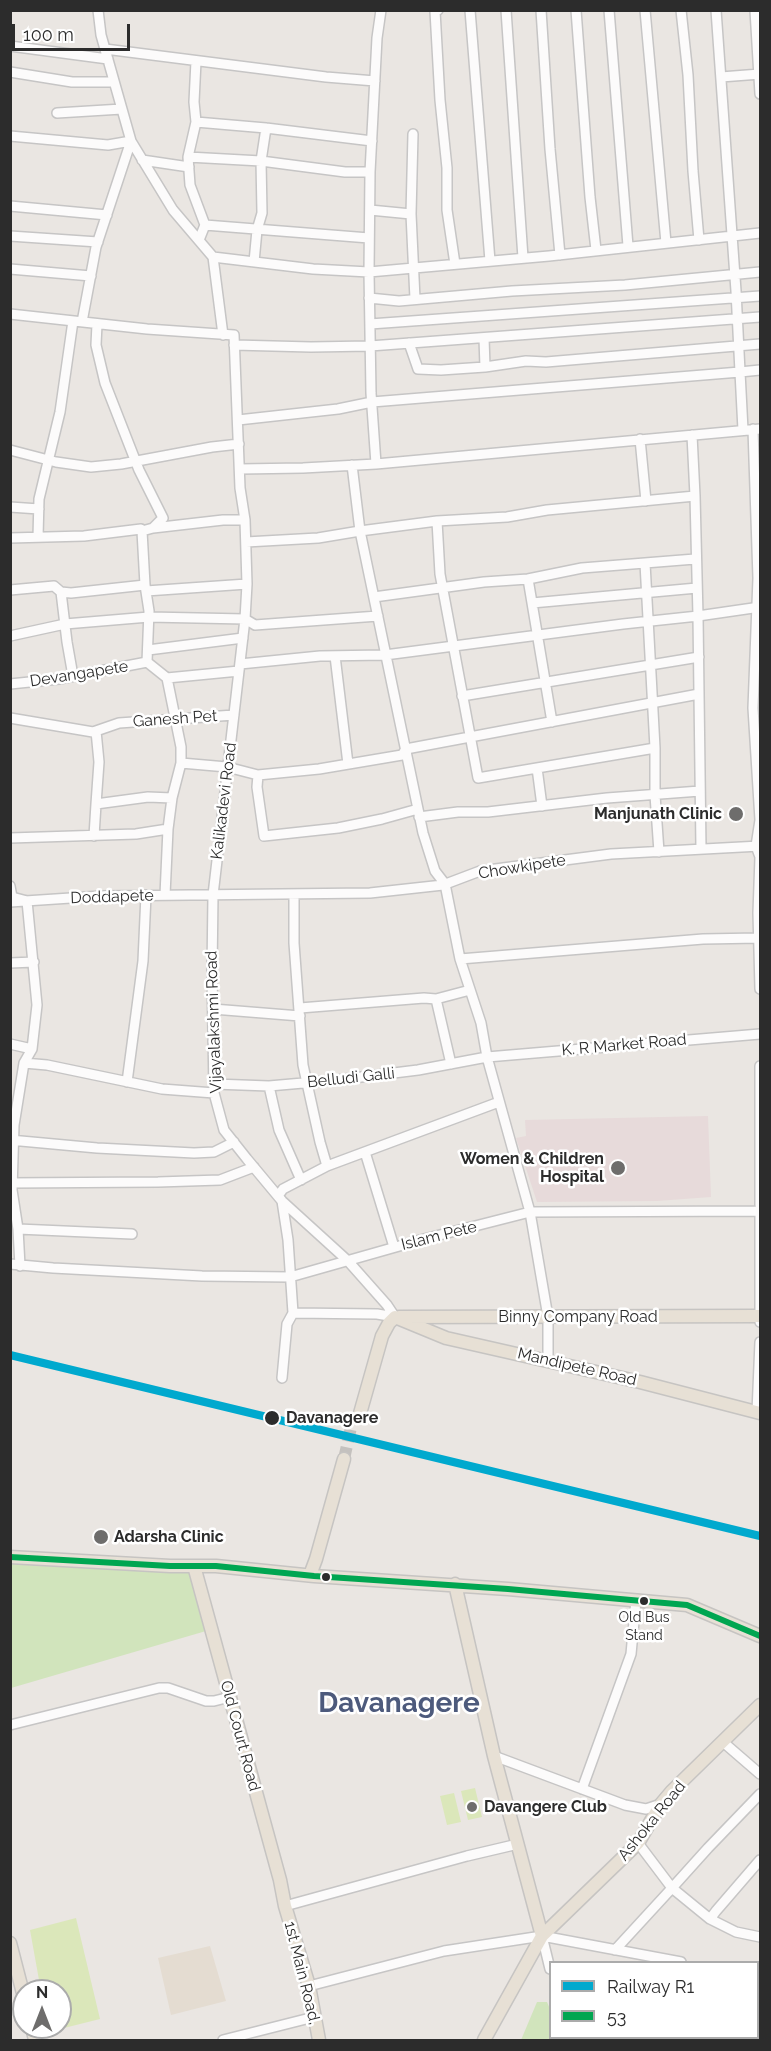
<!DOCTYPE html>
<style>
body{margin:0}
#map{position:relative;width:771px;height:2051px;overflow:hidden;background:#eae6e2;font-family:Raleway,sans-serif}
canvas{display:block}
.frame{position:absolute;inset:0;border:12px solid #2c2c2c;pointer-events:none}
.legend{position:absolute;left:549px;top:1961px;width:210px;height:78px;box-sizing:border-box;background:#fff;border:2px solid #ababab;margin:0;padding:8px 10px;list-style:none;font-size:18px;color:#2c2c2c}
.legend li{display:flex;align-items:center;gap:12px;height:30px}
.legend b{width:30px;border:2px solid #ababab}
.north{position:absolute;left:12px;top:1979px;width:60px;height:60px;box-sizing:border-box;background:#fff;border:2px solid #ababab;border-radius:50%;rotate:0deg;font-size:16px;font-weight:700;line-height:24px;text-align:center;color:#2c2c2c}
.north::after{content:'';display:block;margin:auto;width:21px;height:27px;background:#6e6d6c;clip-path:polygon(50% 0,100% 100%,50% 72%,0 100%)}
.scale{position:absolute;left:12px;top:24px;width:118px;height:27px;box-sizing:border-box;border:3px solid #2c2c2c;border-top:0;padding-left:8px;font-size:18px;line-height:21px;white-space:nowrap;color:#2c2c2c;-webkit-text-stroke:4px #fff;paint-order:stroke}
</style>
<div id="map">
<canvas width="771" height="2051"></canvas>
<div class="frame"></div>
<ul class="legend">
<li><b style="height:8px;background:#00a9ce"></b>Railway R1</li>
<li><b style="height:8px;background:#00a651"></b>53</li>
</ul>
<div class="north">N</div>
<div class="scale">100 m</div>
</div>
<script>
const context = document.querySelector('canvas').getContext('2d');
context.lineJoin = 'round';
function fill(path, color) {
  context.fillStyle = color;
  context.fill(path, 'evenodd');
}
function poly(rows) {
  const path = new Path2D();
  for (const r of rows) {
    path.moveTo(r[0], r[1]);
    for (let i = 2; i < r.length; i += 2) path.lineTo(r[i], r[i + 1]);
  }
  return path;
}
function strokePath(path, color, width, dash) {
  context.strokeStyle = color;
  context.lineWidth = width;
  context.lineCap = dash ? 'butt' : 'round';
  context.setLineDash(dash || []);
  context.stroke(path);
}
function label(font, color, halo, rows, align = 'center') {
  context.font = font + ' Raleway,sans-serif';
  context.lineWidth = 5;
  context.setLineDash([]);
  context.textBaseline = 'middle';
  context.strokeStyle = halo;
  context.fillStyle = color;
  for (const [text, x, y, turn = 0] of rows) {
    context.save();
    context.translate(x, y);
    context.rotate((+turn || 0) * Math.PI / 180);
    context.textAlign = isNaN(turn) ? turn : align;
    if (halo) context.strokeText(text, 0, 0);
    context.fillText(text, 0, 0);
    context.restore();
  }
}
fill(poly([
 [210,1946,226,2001,171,2015,158,1958]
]), '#e4dcd1');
fill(poly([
 [708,1116,711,1197,657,1201,537,1202,516,1138,526,1136,525,1120]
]), '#e7dada');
fill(poly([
 [10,1556,190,1568,206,1631,11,1688],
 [537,2002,547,2002,550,2009,550,2038,564,2038,565,2040,521,2040]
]), '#d1e4bc');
fill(poly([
 [475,1788,482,1817,468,1820,461,1791],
 [454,1793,461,1822,447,1825,440,1796],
 [76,1918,100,2019,52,2031,51,2027,60,2027,60,1991,41,1991,30,1930]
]), '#dbe7ba');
strokePath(poly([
 [344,1459,354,1414]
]), '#c4c1be', 12, [12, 6]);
const minor = poly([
 [98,10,101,35,131,141,173,210,213,257,223,335],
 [438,10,435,11,440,100,447,168,447,210,455,264],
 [470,10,490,261],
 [506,10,523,258],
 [541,10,550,149,560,255],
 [576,10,590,197,596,250],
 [609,10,628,246],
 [645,10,666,243],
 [681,10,688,75,693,171,699,240],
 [716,10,736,291,740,372,760,370],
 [755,10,760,94],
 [10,46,108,59],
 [105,49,326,77,375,81],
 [10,72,72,82,114,82],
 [721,77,760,74],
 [57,113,122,109],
 [196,122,266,128,372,141],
 [413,134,411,214,415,299],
 [10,136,108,145,131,141,96,247,82,322],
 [188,157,196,122,194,102,196,61],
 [142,160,189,167],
 [10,206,107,215],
 [370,210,411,214],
 [205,225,190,185,188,157,261,161,266,128],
 [10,236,98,242],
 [199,240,205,225,369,238],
 [213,257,313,269,369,272,549,256,760,233],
 [254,262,257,230,262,213,261,161,345,172,370,172],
 [10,269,91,276],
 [369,298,399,301,512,291,625,285,760,272],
 [10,314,147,329,234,335,240,488,245,520,247,584,245,619,213,895,212,972,214,1093,224,1130,247,1159,282,1201,348,1261,387,1305,395,1317],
 [97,324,96,345,105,383,139,470,163,518,153,528],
 [370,324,760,296],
 [409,343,418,369,441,370,485,367,484,338],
 [234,345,311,347,370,346,760,317],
 [485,367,526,361,546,362,760,344],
 [238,420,338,409,372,402,740,372,743,430],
 [753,429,758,578,753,708,760,820,756,846,760,857,758,913,760,989],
 [692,435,695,496],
 [640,439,646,501],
 [10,450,56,462,91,467,121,464,212,447,239,444],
 [376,464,371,393,369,272,370,172,377,38,381,10],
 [352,465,360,531,423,833,435,871,445,884,460,959,481,1023,487,1057,530,1212,548,1317,548,1362],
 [240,469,303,468,376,464,760,429],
 [10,507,39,509],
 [437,521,440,574,478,778,655,748,645,563],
 [142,531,145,585,149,611,147,662,167,678,181,747,181,763,227,767,258,775,319,769,402,755,406,749,699,694],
 [38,537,39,499,60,412,73,321],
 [10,538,84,536,141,529,142,531,153,528,223,520,245,520],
 [246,542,318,538,360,531,437,521,507,517,547,510,695,496,698,616,760,607],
 [528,579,582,568,695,559],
 [10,590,54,586,61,592,71,593,145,585],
 [146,591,247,584],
 [61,592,67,642,73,676],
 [374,597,484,582,528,579,552,722],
 [532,603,697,588],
 [10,636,65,624,149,617,245,619,255,625,378,616],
 [148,650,243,638],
 [335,656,348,764],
 [240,664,320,656,385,655,623,624,698,616,701,849],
 [167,678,239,671],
 [10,684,59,679,147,662],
 [462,696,699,657],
 [10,718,93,732,119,723,234,715],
 [655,748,655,795,659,852],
 [537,768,542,806],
 [258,775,257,787,264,836,338,828,382,819,418,809],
 [96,804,99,762,96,731],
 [419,817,458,812,488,812,607,798,700,791],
 [94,836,96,804,148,797,172,798],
 [10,838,136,834,168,829,172,798,181,763],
 [10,886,12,897,27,901,37,1005,32,1049,24,1063,14,1125,12,1190,18,1229,20,1266],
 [294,894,294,943,303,1065,320,1142,327,1166],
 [165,895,168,829],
 [10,902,101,896,370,893,443,885,480,871,611,854,760,846],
 [460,959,703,939,759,938],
 [10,963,34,962],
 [436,999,451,1064],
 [300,1008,424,998,436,999,470,990],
 [213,1009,300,1016],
 [10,1044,32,1049],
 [24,1063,47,1065,162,1089,214,1093],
 [127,1082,143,961,146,895],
 [214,1084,269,1086,337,1080,418,1070,487,1057,760,1034],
 [269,1086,279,1130,301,1180],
 [10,1140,97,1148,194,1153,214,1152,234,1142],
 [365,1152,394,1247],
 [10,1183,158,1182,220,1180,254,1167],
 [278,1196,283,1189,327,1166,499,1102],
 [282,1201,288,1240,293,1313,377,1314,395,1317],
 [760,1205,760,1066],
 [760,1215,760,1322],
 [18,1229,132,1234],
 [10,1264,53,1268,202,1276,290,1277,424,1239,530,1212,756,1211],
 [282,1378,287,1324,293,1313],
 [757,1412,760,1342],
 [10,1725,159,1688,168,1688,206,1701,214,1701,230,1697],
 [723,1742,760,1774],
 [494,1756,625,1805,646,1809,661,1804],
 [582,1789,631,1654,636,1600],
 [638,1843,672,1888,708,1848,760,1794],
 [285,1906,467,1856,518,1844],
 [710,1919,716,1911,760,1860],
 [542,1936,550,1969],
 [615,1950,672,1888,710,1919,736,1932,760,1937],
 [758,1977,760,1978],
 [309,1986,444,1951,542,1936,681,1962],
 [758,2030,760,2031],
 [572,2038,573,2040],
 [223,2040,314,2017],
 [732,2040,732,2038]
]);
const major = poly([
 [395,1317,446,1338,640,1382,760,1413],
 [399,1317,760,1316],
 [359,1417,382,1336,389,1323,395,1317],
 [10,1557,170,1566,216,1566,314,1576,508,1589,687,1605,760,1636],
 [194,1566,280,1880,285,1906,309,1986,319,2040],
 [310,1575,316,1559,344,1459],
 [455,1584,494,1756,542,1936],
 [10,1943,24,1997],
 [32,2027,35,2040],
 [484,2040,542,1936,638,1843,661,1804,672,1791,760,1705]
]);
strokePath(minor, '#c6c5c5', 12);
strokePath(major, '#c6c4c2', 15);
strokePath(minor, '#fcfbfb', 9);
strokePath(major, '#e7e0d5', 12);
const rail = poly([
 [10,1355,760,1536]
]);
strokePath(rail, '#dededf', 4.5);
strokePath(rail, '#fff', 2, [7]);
strokePath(poly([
 [10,1557,170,1566,216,1566,314,1576,508,1589,687,1605,760,1636]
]), '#00a651', 6);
strokePath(poly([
 [10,1355,760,1536]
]), '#00a9ce', 8);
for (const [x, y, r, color] of [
 [736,814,8,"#6e6d6c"],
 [618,1168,8,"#6e6d6c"],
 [272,1418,8,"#2c2c2c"],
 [101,1537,8,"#6e6d6c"],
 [326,1577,5,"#2c2c2c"],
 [644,1601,5,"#2c2c2c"],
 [472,1807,6,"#6e6d6c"]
]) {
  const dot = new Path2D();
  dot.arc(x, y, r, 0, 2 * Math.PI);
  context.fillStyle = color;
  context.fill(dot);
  strokePath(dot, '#fff', 2);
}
label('14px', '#2c2c2c', '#fff', [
 ["Old Bus",644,1618],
 ["Stand",644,1636]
]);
label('16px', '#2c2c2c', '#fff', [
 ["Devangapete",79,674,-9],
 ["Ganesh Pet",175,719,-4],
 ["Kalikadevi Road",224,801,-83],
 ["Chowkipete",522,867,-9],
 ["Doddapete",112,897,-2],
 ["Vijayalakshmi Road",214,1022,-92],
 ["K. R Market Road",624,1045,-5],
 ["Belludi Galli",351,1078,-6],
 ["Islam Pete",439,1236,-14],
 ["Binny Company Road",578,1317],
 ["Mandipete Road",577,1367,13],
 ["Old Court Road",240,1736,75],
 ["Ashoka Road",652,1821,-51],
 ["1st Main Road,",302,1973,76]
]);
label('bold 16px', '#2c2c2c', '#fff', [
 ["Manjunath Clinic",722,814],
 ["Women & Children",604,1159],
 ["Hospital",604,1177],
 ["Adarsha Clinic",114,1537,"left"],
 ["Davangere Club",484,1807,"left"]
], 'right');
label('bold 16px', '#2c2c2c', '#fff', [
 ["Davanagere",286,1418]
], 'left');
label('bold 28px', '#4d5a7c', '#fff', [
 ["Davanagere",399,1704]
]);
</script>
